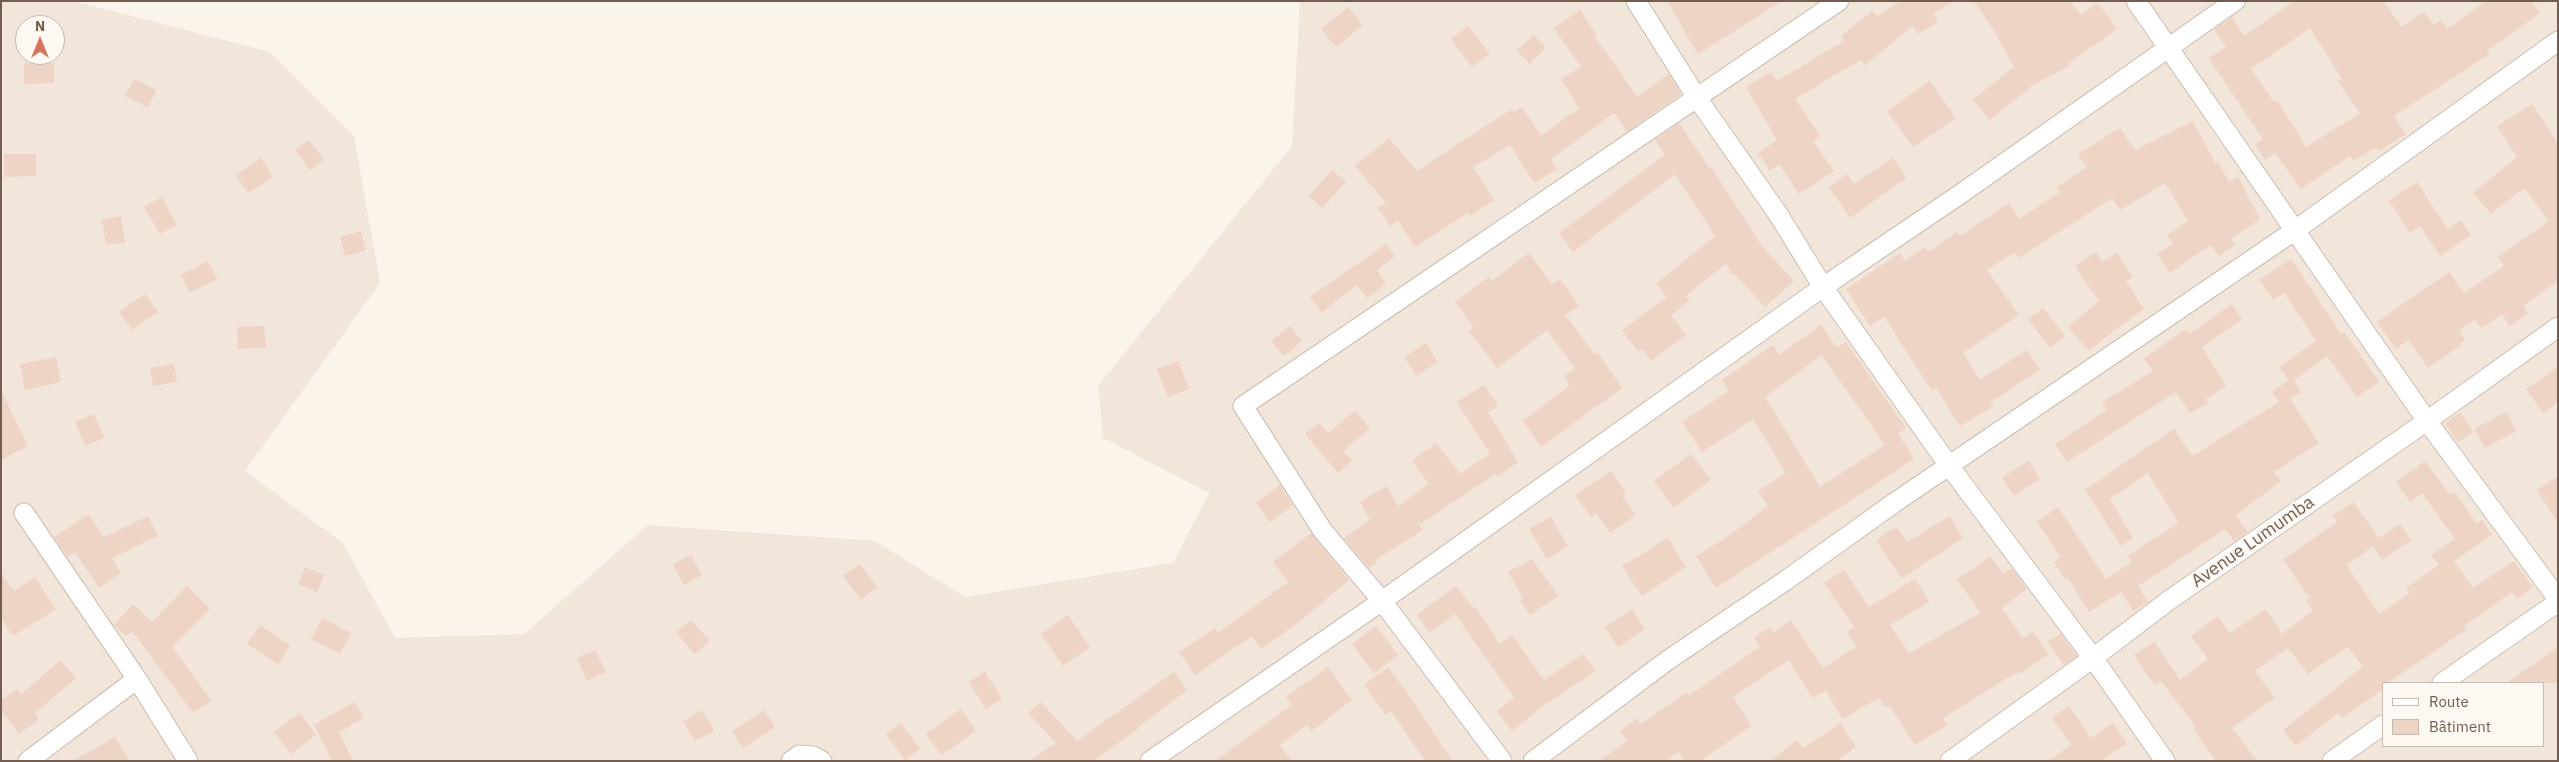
<!DOCTYPE html>
<meta charset="utf-8">
<style>
body{margin:0}
#map{position:relative;width:2559px;height:762px;overflow:hidden;background:#fbf4eb;font-family:"IBM Plex Sans",sans-serif}
canvas{display:block}
.frame{position:absolute;inset:0;border:2px solid #735c50;pointer-events:none}
.legend{position:absolute;left:2382px;top:682px;width:162px;height:65px;box-sizing:border-box;background:#fdf8f1;border:1px solid #c6bab1;margin:0;padding:6px 9px;list-style:none;font-size:15px;color:#735c50}
.legend li{display:flex;align-items:center;gap:10px;height:25px}
.legend b{width:25px;border:1px solid #c6bab1}
.north{position:absolute;left:15px;top:15px;width:50px;height:50px;box-sizing:border-box;background:#fdf8f1;border:1px solid #c6bab1;border-radius:50%;rotate:0deg;font-size:14px;font-weight:700;line-height:20px;text-align:center;color:#735c50}
.north::after{content:'';display:block;margin:auto;width:18px;height:22px;background:#d7765e;clip-path:polygon(50% 0,100% 100%,50% 72%,0 100%)}
</style>
<div id="map">
<canvas width="2559" height="762"></canvas>
<div class="frame"></div>
<ul class="legend">
<li><b style="height:6px;background:#fff"></b>Route</li>
<li><b style="height:14px;background:#edd4c5"></b>Bâtiment</li>
</ul>
<div class="north">N</div>
</div>
<script>
const context = document.querySelector('canvas').getContext('2d');
context.lineJoin = 'round';
function fill(path, color) {
  context.fillStyle = color;
  context.fill(path, 'evenodd');
}
function poly(rows) {
  const path = new Path2D();
  for (const r of rows) {
    path.moveTo(r[0], r[1]);
    for (let i = 2; i < r.length; i += 2) path.lineTo(r[i], r[i + 1]);
  }
  return path;
}
function strokePath(path, color, width, dash) {
  context.strokeStyle = color;
  context.lineWidth = width;
  context.lineCap = dash ? 'butt' : 'round';
  context.setLineDash(dash || []);
  context.stroke(path);
}
function label(font, color, halo, rows, align = 'center') {
  context.font = font + ' "IBM Plex Sans",sans-serif';
  context.lineWidth = 4;
  context.setLineDash([]);
  context.textBaseline = 'middle';
  context.strokeStyle = halo;
  context.fillStyle = color;
  for (const [text, x, y, turn = 0] of rows) {
    context.save();
    context.translate(x, y);
    context.rotate((+turn || 0) * Math.PI / 180);
    context.textAlign = isNaN(turn) ? turn : align;
    if (halo) context.strokeText(text, 0, 0);
    context.fillText(text, 0, 0);
    context.restore();
  }
}
fill(poly([
 [1,1,74,1,270,52,354,136,380,283,245,471,343,543,395,638,524,634,648,525,875,541,965,597,1173,563,1209,493,1103,438,1098,386,1292,146,1300,1,2558,1,2558,761,1,761],
 [25,25,55,25,55,55,25,55],
 [2383,683,2543,683,2543,746,2383,746]
]), '#f2e6da');
fill(poly([
 [1667,1,1782,1,1698,54],
 [1902,1,1954,1,1933,14,1938,22,1918,34,1913,26,1865,65,1860,60,1795,99,1820,136,1813,141,1834,171,1799,194,1779,164,1770,171,1758,153,1777,140,1746,87,1771,72,1777,81,1844,41,1841,36,1872,11,1877,16],
 [1974,1,2069,1,2081,15,2098,3,2117,29,2069,63,2070,66,2034,84,1990,120,1973,99,2014,67,1993,29],
 [2294,1,2383,1,2402,27,2424,12,2434,25,2441,20,2447,29,2486,1,2531,1,2540,13,2487,51,2489,54,2394,116,2406,134,2379,151,2376,147,2354,161,2350,156,2301,189,2275,153,2265,160,2255,144,2263,139,2209,58,2226,47,2214,29,2232,17,2244,36],
 [2310,28,2342,79,2338,81,2360,113,2306,147,2277,100,2274,102,2251,69],
 [1348,7,1363,25,1336,47,1321,29],
 [1580,10,1596,34,1594,35,1637,97,1669,74,1681,94,1627,132,1614,113,1551,159,1557,169,1534,183,1510,145,1473,167,1494,200,1470,216,1468,213,1415,247,1398,220,1390,226,1378,208,1386,203,1355,166,1389,138,1417,171,1512,109,1514,112,1522,107,1541,136,1579,108,1561,79,1581,67,1554,28],
 [1468,26,1490,54,1472,67,1451,39],
 [1534,35,1546,48,1529,64,1517,50],
 [24,63,54,63,54,83,24,84],
 [134,79,157,90,148,107,125,96],
 [1930,81,1956,118,1913,147,1887,111],
 [2532,104,2558,143,2558,281,2523,306,2528,313,2510,326,2502,314,2481,328,2475,320,2459,330,2465,340,2460,343,2461,345,2428,368,2408,340,2396,349,2377,322,2449,272,2464,293,2504,266,2498,257,2549,221,2524,188,2491,214,2473,193,2517,157,2497,126],
 [2193,121,2215,163,2218,162,2229,182,2238,177,2260,219,2231,239,2235,245,2219,256,2211,245,2170,273,2157,254,2173,244,2167,235,2188,221,2165,183,2120,210,2112,198,2019,258,2015,252,1987,270,2019,315,1963,353,1980,380,2027,350,2040,370,1990,402,1993,406,1960,426,1936,388,1932,391,1884,317,1870,326,1846,289,1900,253,1905,261,1925,247,1928,252,1957,232,1960,236,2009,203,2019,219,2060,192,2057,187,2087,167,2078,154,2120,128,2135,150],
 [1679,123,1710,169,1712,168,1761,245,1794,281,1765,307,1735,274,1733,275,1726,263,1686,296,1690,300,1671,315,1686,335,1651,361,1642,349,1638,352,1622,330,1667,297,1656,284,1715,236,1675,174,1573,252,1559,233,1665,155,1655,140],
 [309,140,324,160,310,170,295,150],
 [4,154,36,154,36,176,4,177],
 [261,158,273,177,248,193,236,175],
 [1893,158,1906,178,1850,218,1829,187,1847,174,1854,184],
 [1332,170,1346,182,1322,208,1309,196],
 [2417,182,2448,229,2461,220,2471,235,2440,256,2420,226,2410,233,2389,200],
 [162,197,177,225,160,234,144,207],
 [121,216,125,242,106,245,102,220],
 [361,231,366,250,345,256,340,237],
 [1386,244,1395,256,1377,270,1386,284,1367,298,1357,285,1322,312,1310,297],
 [2096,252,2103,262,2117,253,2133,277,2126,281,2144,309,2113,331,2089,351,2068,327,2099,301,2075,266],
 [1529,253,1552,284,1560,279,1579,306,1565,315,1595,355,1598,353,1622,388,1541,447,1523,421,1570,385,1564,376,1575,369,1547,330,1497,368,1469,331,1474,328,1455,302,1489,277,1492,281],
 [2291,259,2341,334,2344,332,2379,382,2357,397,2327,356,2294,380,2301,392,2290,399,2319,443,2274,472,2281,481,2236,515,2248,532,2234,541,2225,529,2138,586,2148,602,2133,611,2121,592,2089,612,2068,578,2065,579,2054,562,2061,557,2037,522,2058,507,2106,579,2132,562,2128,556,2174,526,2178,522,2148,473,2110,499,2133,538,2121,546,2085,490,2174,429,2192,456,2279,402,2272,392,2289,380,2279,367,2316,341,2284,293,2273,300,2259,280],
 [208,261,217,279,190,292,181,275],
 [145,294,158,312,132,330,119,312],
 [2232,304,2242,319,2202,347,2226,386,2206,399,2208,404,2190,413,2176,392,2067,462,2055,444,2107,410,2103,402,2153,371,2144,358,2186,329,2189,334],
 [2043,308,2065,336,2050,348,2028,319],
 [1821,325,1837,348,1846,342,1906,428,1898,434,1914,459,1716,588,1696,556,1727,537,1768,506,1758,491,1786,473,1753,419,1702,452,1682,422,1729,391,1722,380,1773,345,1779,355],
 [1822,355,1885,445,1820,487,1765,397],
 [264,326,266,348,238,349,237,327],
 [1290,326,1302,341,1284,356,1271,341],
 [1426,343,1438,362,1416,376,1404,357],
 [56,357,61,382,25,390,20,364],
 [1178,361,1189,389,1168,397,1157,369],
 [174,364,177,382,153,386,150,368],
 [2558,367,2558,402,2543,413,2526,389],
 [1484,385,1498,406,1488,412,1518,462,1497,477,1495,474,1419,525,1423,530,1375,560,1377,562,1369,568,1344,538,1370,520,1360,502,1387,486,1398,506,1429,484,1412,461,1436,443,1460,474,1490,454,1457,402],
 [1,390,28,446,1,460],
 [1355,411,1370,428,1343,451,1352,461,1338,473,1305,434,1319,423,1328,433],
 [2506,412,2516,431,2485,448,2474,429],
 [2460,413,2473,432,2458,442,2445,424],
 [94,414,104,438,85,446,75,422],
 [1691,454,1711,480,1673,508,1654,481],
 [2028,461,2040,479,2014,496,2002,478],
 [2425,461,2450,495,2455,492,2477,524,2482,520,2492,535,2454,561,2473,588,2514,561,2533,587,2517,599,2512,592,2464,626,2466,629,2441,647,2387,683,2383,683,2383,689,2342,718,2338,713,2296,746,2283,730,2363,667,2348,647,2308,674,2288,648,2255,671,2275,698,2232,728,2257,761,2216,761,2193,729,2196,727,2161,681,2154,685,2134,655,2154,642,2180,680,2208,659,2191,636,2218,616,2230,633,2266,609,2282,634,2313,611,2306,600,2310,598,2283,560,2337,522,2333,516,2353,502,2379,538,2400,524,2411,540,2382,560,2373,546,2347,565,2379,614,2410,593,2406,588,2439,565,2431,555,2455,539,2422,493,2410,502,2396,482],
 [1611,471,1626,492,1622,495,1636,515,1610,533,1596,513,1591,517,1575,495],
 [2558,476,2558,523,2537,490],
 [1280,485,1293,505,1270,522,1256,503],
 [89,514,104,537,148,516,158,536,112,558,121,573,99,588,75,552,68,557,54,537],
 [1950,516,1963,538,1902,578,1876,541,1896,526,1907,542],
 [1551,517,1568,546,1547,559,1529,529],
 [1311,533,1349,580,1299,622,1261,649,1252,636,1195,675,1179,652,1215,628,1218,633,1288,582,1273,562],
 [1668,538,1686,567,1642,596,1622,566],
 [691,555,702,575,684,585,673,565],
 [1990,556,2003,574,2012,568,2027,589,2002,608,2023,638,2033,632,2048,654,2019,674,2017,672,1943,718,1947,725,1915,745,1889,705,1885,707,1879,698,1842,719,1826,690,1812,698,1789,660,1733,697,1751,726,1700,761,1685,761,1679,752,1666,761,1599,761,1627,741,1620,731,1637,718,1641,724,1686,693,1688,696,1760,647,1754,638,1770,627,1773,632,1791,620,1823,668,1857,646,1847,632,1854,627,1824,583,1844,570,1869,607,1915,579,1929,602,1890,625,1909,653,1981,613,1957,580],
 [1532,559,1558,596,1530,615,1520,600,1523,598,1508,572],
 [860,564,877,587,861,600,843,576],
 [305,567,324,575,317,592,298,584],
 [1,574,14,591,35,577,56,609,13,636,1,618],
 [187,586,210,609,172,647,211,700,193,713,132,631,126,636,114,625,133,604,152,622],
 [1456,586,1473,608,1476,607,1499,644,1512,635,1544,680,1583,654,1595,671,1543,706,1512,731,1497,711,1514,698,1455,614,1430,633,1417,615],
 [1632,609,1645,629,1618,647,1605,627],
 [1068,615,1090,647,1063,666,1041,634],
 [322,618,351,633,340,654,311,639],
 [691,620,710,641,694,654,676,632],
 [260,625,290,646,278,664,247,644],
 [1376,626,1398,655,1374,673,1352,644],
 [2061,634,2077,656,2064,665,2048,642],
 [2558,647,2558,683,2507,683],
 [595,650,606,672,587,681,577,658],
 [60,660,76,678,35,713,39,719,19,734,1,710,1,700,17,689,21,695],
 [1328,667,1352,700,1311,731,1307,725,1280,745,1292,761,1215,761,1292,705,1286,697],
 [1388,667,1410,697,1452,761,1425,761,1391,711,1386,715,1364,685],
 [985,672,1002,699,986,709,969,682],
 [1174,672,1187,690,1138,727,1139,728,1093,761,1030,761,1056,743,1028,713,1041,702,1077,741],
 [354,702,364,718,339,732,353,761,332,761,314,725],
 [2069,706,2091,738,2113,723,2127,743,2102,761,2048,761,2071,745,2052,718],
 [961,709,976,731,941,755,926,734],
 [702,710,714,731,695,741,683,721],
 [764,710,775,727,743,748,732,731],
 [300,713,316,735,291,754,274,732],
 [901,723,920,749,905,760,886,734],
 [1840,723,1856,747,1836,761,1770,761,1797,740,1804,748],
 [115,737,129,761,73,761]
]), '#edd4c5');
const street = poly([
 [1636,1,1697,98,1778,214,1823,287,1950,467,2093,658,2165,761],
 [2136,1,2427,421,2558,599],
 [24,513,137,679,188,761],
 [2442,683,2558,602],
 [28,761,137,679],
 [791,761,799,755,813,756,822,761],
 [1150,761,1382,601,1823,287,1959,195,2235,1],
 [1502,761,1382,601,1323,531,1243,406,1839,1],
 [1533,761,1668,660,1785,581,1894,503,2294,231,2558,41],
 [1950,761,2093,658,2168,601,2427,421,2558,327],
 [2332,761,2383,725]
]);
strokePath(street, '#ccbcb2', 21);
strokePath(street, '#fff', 19);
label('18px', '#735c50', '#fdf8f1', [
 ["Avenue Lumumba",2253,542,-35]
]);
</script>
